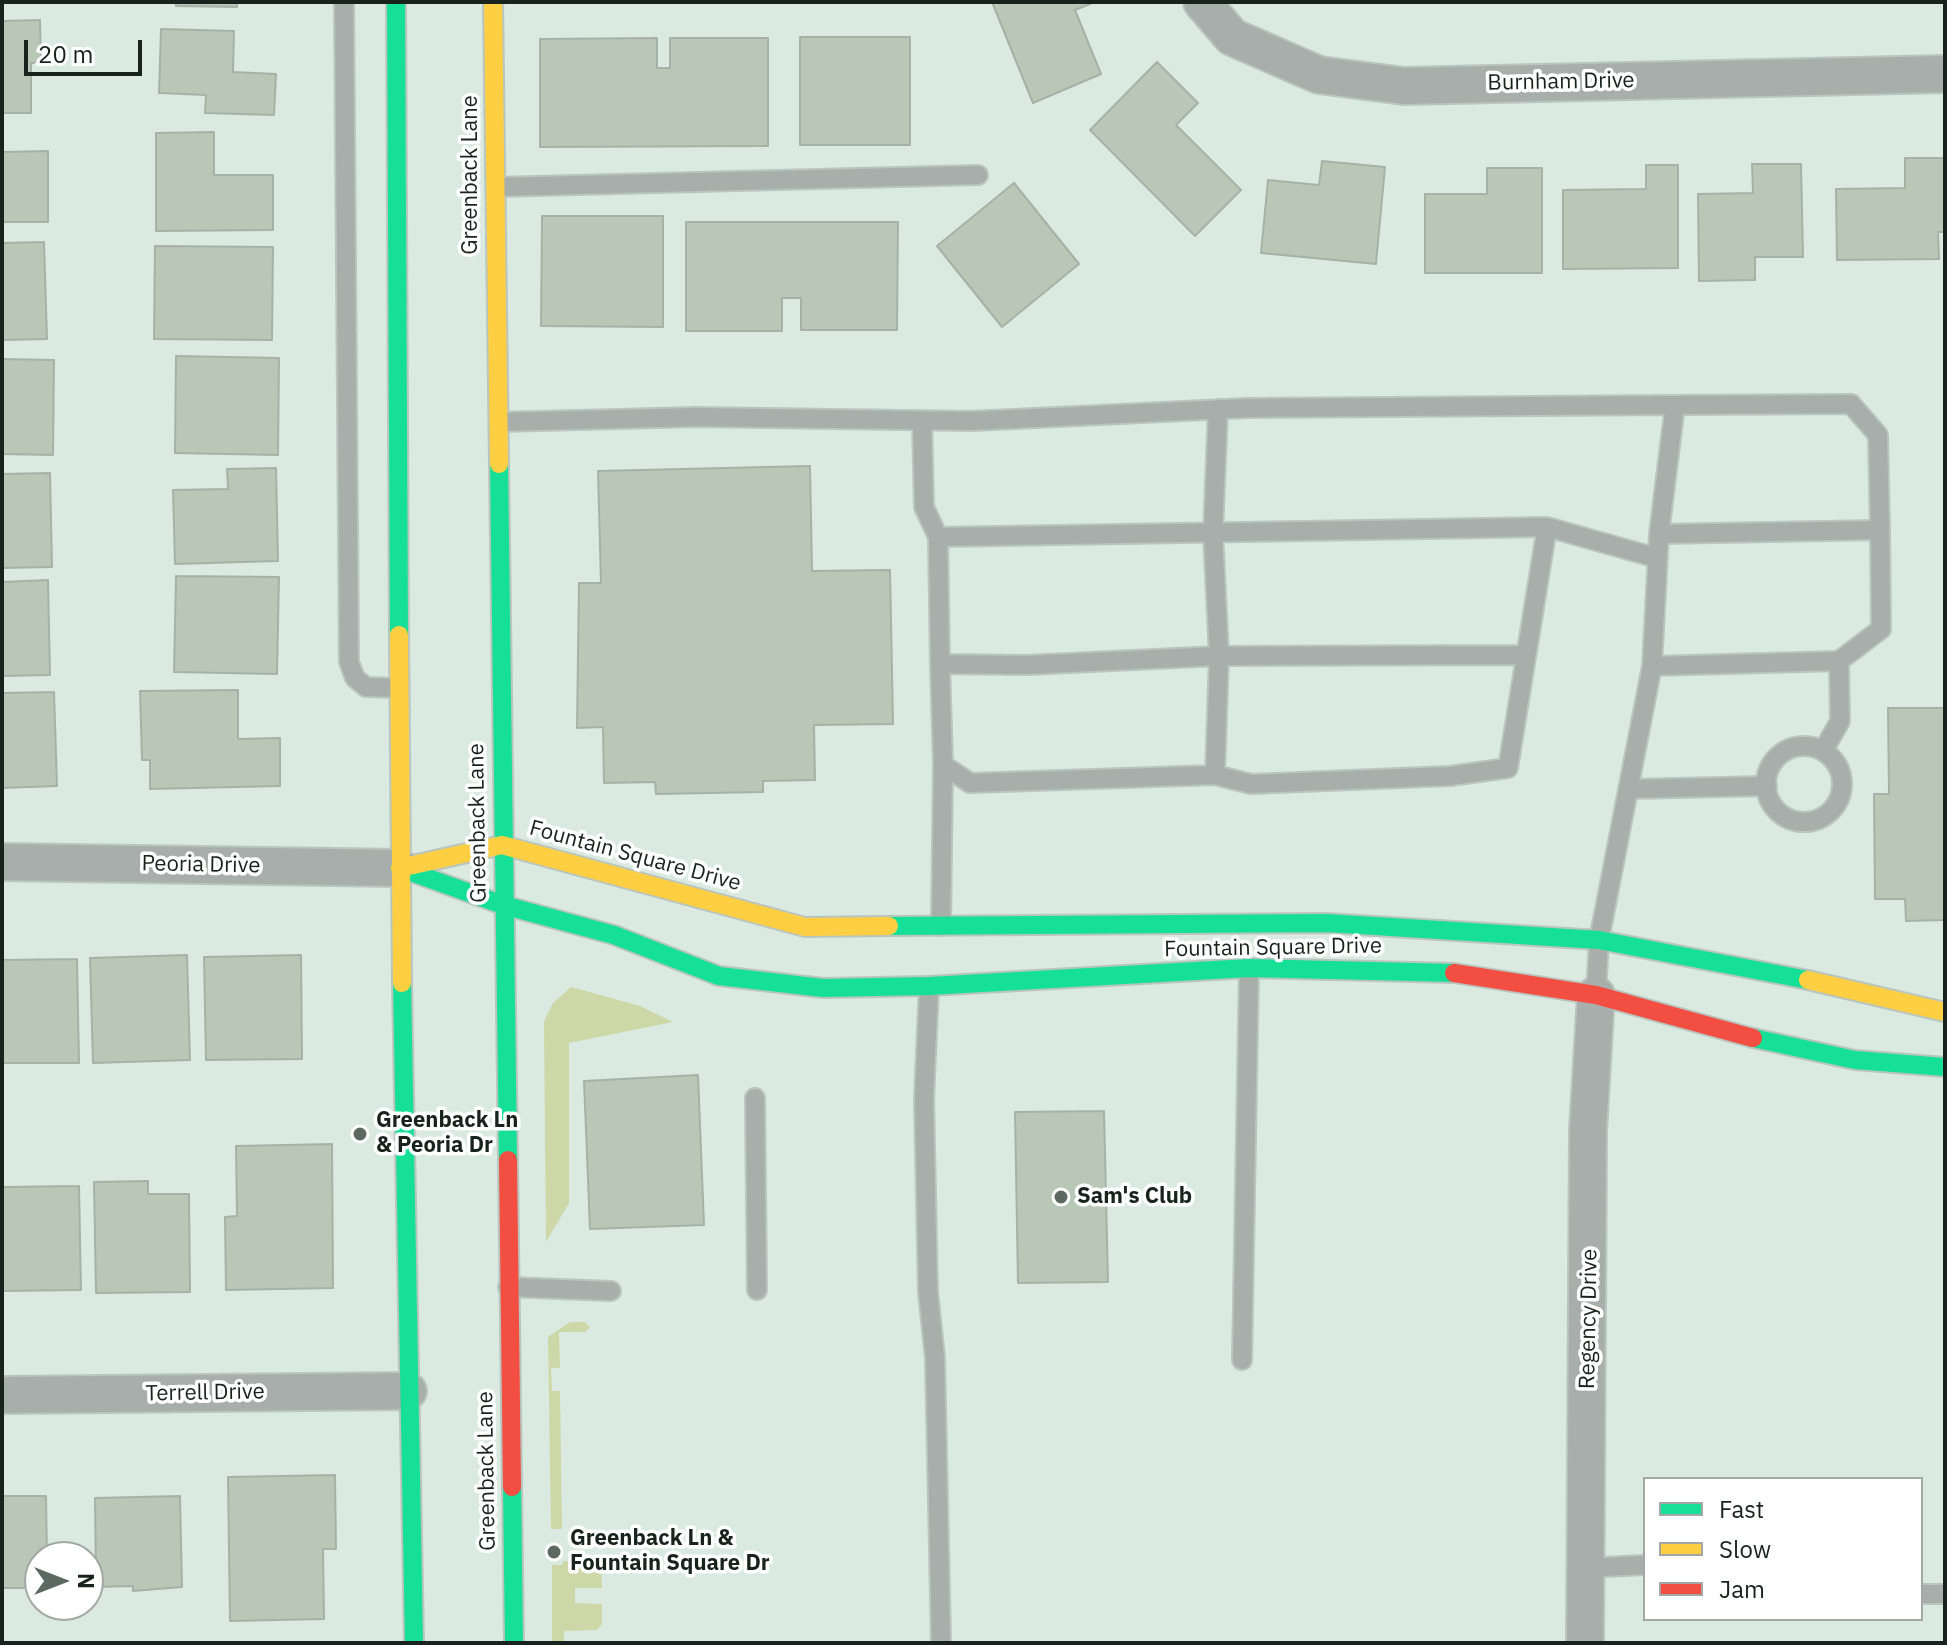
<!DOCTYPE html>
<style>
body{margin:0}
#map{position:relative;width:1947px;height:1645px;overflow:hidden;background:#daeae0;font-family:"IBM Plex Sans",sans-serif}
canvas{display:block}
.frame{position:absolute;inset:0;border:4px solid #18231d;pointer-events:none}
.legend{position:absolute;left:1643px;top:1477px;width:280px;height:144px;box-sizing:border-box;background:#fff;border:2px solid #a3a7a5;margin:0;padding:10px 14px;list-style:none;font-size:24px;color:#18231d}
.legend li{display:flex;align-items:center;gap:16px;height:40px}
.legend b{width:40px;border:2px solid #a3a7a5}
.north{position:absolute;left:24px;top:1541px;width:80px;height:80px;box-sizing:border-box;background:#fff;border:2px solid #a3a7a5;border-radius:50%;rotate:90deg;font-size:22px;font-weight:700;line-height:32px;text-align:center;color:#18231d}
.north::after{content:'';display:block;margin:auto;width:28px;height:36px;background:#5c6961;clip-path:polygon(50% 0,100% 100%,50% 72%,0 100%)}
.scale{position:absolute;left:24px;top:40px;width:118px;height:36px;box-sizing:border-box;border:4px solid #18231d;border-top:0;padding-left:10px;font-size:24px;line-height:28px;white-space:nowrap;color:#18231d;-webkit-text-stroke:6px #fff;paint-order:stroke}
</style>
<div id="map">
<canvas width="1947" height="1645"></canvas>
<div class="frame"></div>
<ul class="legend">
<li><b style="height:10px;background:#16e098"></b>Fast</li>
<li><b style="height:10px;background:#ffcf43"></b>Slow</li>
<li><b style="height:10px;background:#f24e42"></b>Jam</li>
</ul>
<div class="north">N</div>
<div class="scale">20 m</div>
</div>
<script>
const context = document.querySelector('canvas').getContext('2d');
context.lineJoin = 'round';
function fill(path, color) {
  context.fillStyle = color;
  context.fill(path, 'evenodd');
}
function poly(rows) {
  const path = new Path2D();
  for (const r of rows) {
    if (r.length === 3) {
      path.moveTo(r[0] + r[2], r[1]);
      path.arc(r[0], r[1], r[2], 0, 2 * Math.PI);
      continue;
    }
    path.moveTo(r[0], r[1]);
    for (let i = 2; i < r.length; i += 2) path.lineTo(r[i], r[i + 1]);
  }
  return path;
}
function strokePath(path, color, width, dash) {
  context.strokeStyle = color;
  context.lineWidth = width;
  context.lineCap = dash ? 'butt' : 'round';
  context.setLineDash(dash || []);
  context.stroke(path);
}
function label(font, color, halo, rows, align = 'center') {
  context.font = font + ' "IBM Plex Sans",sans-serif';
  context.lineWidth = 7;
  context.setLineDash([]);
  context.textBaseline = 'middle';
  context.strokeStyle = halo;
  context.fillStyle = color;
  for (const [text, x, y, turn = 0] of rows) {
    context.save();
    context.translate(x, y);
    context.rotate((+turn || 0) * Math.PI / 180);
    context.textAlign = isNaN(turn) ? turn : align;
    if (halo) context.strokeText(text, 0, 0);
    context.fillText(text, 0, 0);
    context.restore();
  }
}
fill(poly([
 [571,987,640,1006,673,1022,569,1043,569,1203,546,1242,544,1021,553,1003],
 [570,1322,585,1322,590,1327,585,1332,559,1332,560,1368,551,1368,552,1391,560,1391,562,1529,551,1529,548,1337],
 [563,1561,601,1563,602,1588,575,1588,575,1603,602,1604,602,1624,597,1630,564,1631,564,1643,552,1643,552,1565,562,1565]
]), '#ced7a8');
const building = poly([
 [176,2,237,2,237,7,176,6,176,2],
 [992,2,1095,2,1075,10,1101,74,1033,103,992,2],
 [40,20,41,63,31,63,31,113,2,113,2,21,40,20],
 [161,29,234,31,233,72,276,74,274,115,205,113,206,95,159,93,161,29],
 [800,37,910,37,910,145,800,145,800,37],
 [657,38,657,68,670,68,670,38,768,38,768,146,540,147,540,39,657,38],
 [1157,62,1198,103,1176,125,1241,190,1195,236,1090,130,1157,62],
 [214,132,214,175,273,175,273,230,156,231,156,133,214,132],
 [48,151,48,222,2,222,2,152,48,151],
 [1905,158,1945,158,1945,232,1938,232,1939,259,1837,260,1836,189,1905,188,1905,158],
 [1322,161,1385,167,1376,264,1261,253,1268,180,1319,185,1322,161],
 [1752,164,1801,164,1803,257,1755,257,1755,280,1699,281,1698,194,1753,193,1752,164],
 [1646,165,1678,165,1678,268,1563,269,1563,190,1646,189,1646,165],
 [1487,168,1542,168,1542,273,1425,273,1425,194,1487,194,1487,168],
 [1014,183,1079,264,1002,327,937,246,1014,183],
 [542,216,663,216,663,327,541,326,542,216],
 [686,222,898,222,897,330,801,330,801,298,782,298,782,331,686,331,686,222],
 [44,242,47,339,2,340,2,243,44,242],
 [155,246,273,247,272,340,154,339,155,246],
 [176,356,279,358,278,455,175,453,176,356],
 [2,359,54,360,53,455,2,454,2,359],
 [810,466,812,571,890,570,893,724,814,725,815,780,763,781,763,792,656,794,655,782,604,783,603,727,577,728,579,583,601,583,598,471,810,466],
 [276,468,278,561,175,564,173,490,228,489,227,469,276,468],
 [50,473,52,567,2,568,2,474,50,473],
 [176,576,279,577,277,674,174,672,176,576],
 [48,580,50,675,2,676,2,582,48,580],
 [238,690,238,739,280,738,280,786,150,789,150,760,142,760,140,691,238,690],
 [54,692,57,786,2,788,2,693,54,692],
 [1888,708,1945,708,1945,920,1906,921,1905,899,1875,899,1874,794,1889,794,1888,708],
 [187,955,190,1060,93,1063,90,958,187,955],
 [301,955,302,1059,206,1060,204,957,301,955],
 [77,959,79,1063,2,1063,2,960,77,959],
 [698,1075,704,1225,590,1229,584,1081,698,1075],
 [1104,1111,1108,1282,1018,1283,1015,1112,1104,1111],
 [332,1144,333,1288,226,1290,225,1217,237,1216,236,1146,332,1144],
 [148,1181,148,1194,189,1194,190,1292,96,1293,94,1182,148,1181],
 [79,1186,81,1290,2,1291,2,1187,79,1186],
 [335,1475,336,1549,323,1549,324,1619,230,1621,228,1477,335,1475],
 [2,1496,46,1496,47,1557,40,1557,40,1588,2,1588,2,1496],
 [180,1496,182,1587,133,1591,133,1586,96,1587,95,1498,180,1496]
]);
fill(building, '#b8c7b6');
strokePath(building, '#a7b1a8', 2);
const lane = poly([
 [344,2,349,662,355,678,366,687,399,688],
 [496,187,978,175],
 [1218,409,1213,533,1219,656,1526,655],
 [922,421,924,507,938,537,1547,527,1657,558],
 [499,422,696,417,971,421,1248,408,1675,405],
 [938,537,940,664,1026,665,1219,656,1215,775,1251,784,1450,776,1508,768,1547,527],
 [940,664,943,765,970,783,1215,775],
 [1652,666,1839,661,1881,629,1880,530],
 [1804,784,38],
 [1823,751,1840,721,1839,661],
 [1629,789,1767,786],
 [941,926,943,765],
 [929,986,924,1099,928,1292,935,1358,941,1643],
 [1596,995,1599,940,1652,666,1659,534,1675,405,1851,404,1878,435,1880,530,1659,534],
 [755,1098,757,1290],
 [508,1287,611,1291],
 [1242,1360,1249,968],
 [1584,1568,1645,1565],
 [1921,1594,1945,1594]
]);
const street = poly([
 [1202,2,1232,37,1319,75,1404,86,1945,74],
 [2,862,400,868],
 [2,1395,408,1391],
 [1585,1643,1588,1130,1596,995]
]);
const fast = poly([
 [396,2,399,635],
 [499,464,508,1160],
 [400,868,503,905,614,935,719,976,823,988,929,986,1249,968,1454,973],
 [889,926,1327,923,1599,940,1808,980],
 [402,983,414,1643],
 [1753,1038,1855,1060,1945,1067],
 [512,1487,514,1643]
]);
const slow = poly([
 [493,2,499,464],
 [399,635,402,983],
 [400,868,502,845,805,927,889,926],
 [1808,980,1945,1012]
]);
const jam = poly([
 [1454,973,1596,995,1753,1038],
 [508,1160,512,1487]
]);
strokePath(lane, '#b9c5be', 22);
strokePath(street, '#b9c5be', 40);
strokePath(fast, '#b9c5be', 22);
strokePath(slow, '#b9c5be', 22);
strokePath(jam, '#b9c5be', 22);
strokePath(lane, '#a7aeab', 18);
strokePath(street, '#a7aeab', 36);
strokePath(fast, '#16e098', 18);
strokePath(slow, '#ffcf43', 18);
strokePath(jam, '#f24e42', 18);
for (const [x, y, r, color] of [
 [360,1134,8,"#5c6961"],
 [1061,1197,8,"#5c6961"],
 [554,1552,8,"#5c6961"]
]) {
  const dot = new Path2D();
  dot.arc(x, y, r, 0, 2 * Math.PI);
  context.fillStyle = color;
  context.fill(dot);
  strokePath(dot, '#fff', 3);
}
label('22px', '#18231d', '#fff', [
 ["Burnham Drive",1561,82,-1],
 ["Greenback Lane",471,175,-90],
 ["Greenback Lane",478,823,-91],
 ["Fountain Square Drive",635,856,15],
 ["Peoria Drive",201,865,1],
 ["Fountain Square Drive",1273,948,-1],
 ["Regency Drive",1589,1319,-89],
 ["Terrell Drive",205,1393,-1],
 ["Greenback Lane",487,1471,-91]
]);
label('bold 22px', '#18231d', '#fff', [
 ["Greenback Ln",376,1121],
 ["& Peoria Dr",376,1146],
 ["Sam's Club",1077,1197],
 ["Greenback Ln &",570,1539],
 ["Fountain Square Dr",570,1564]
], 'left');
</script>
